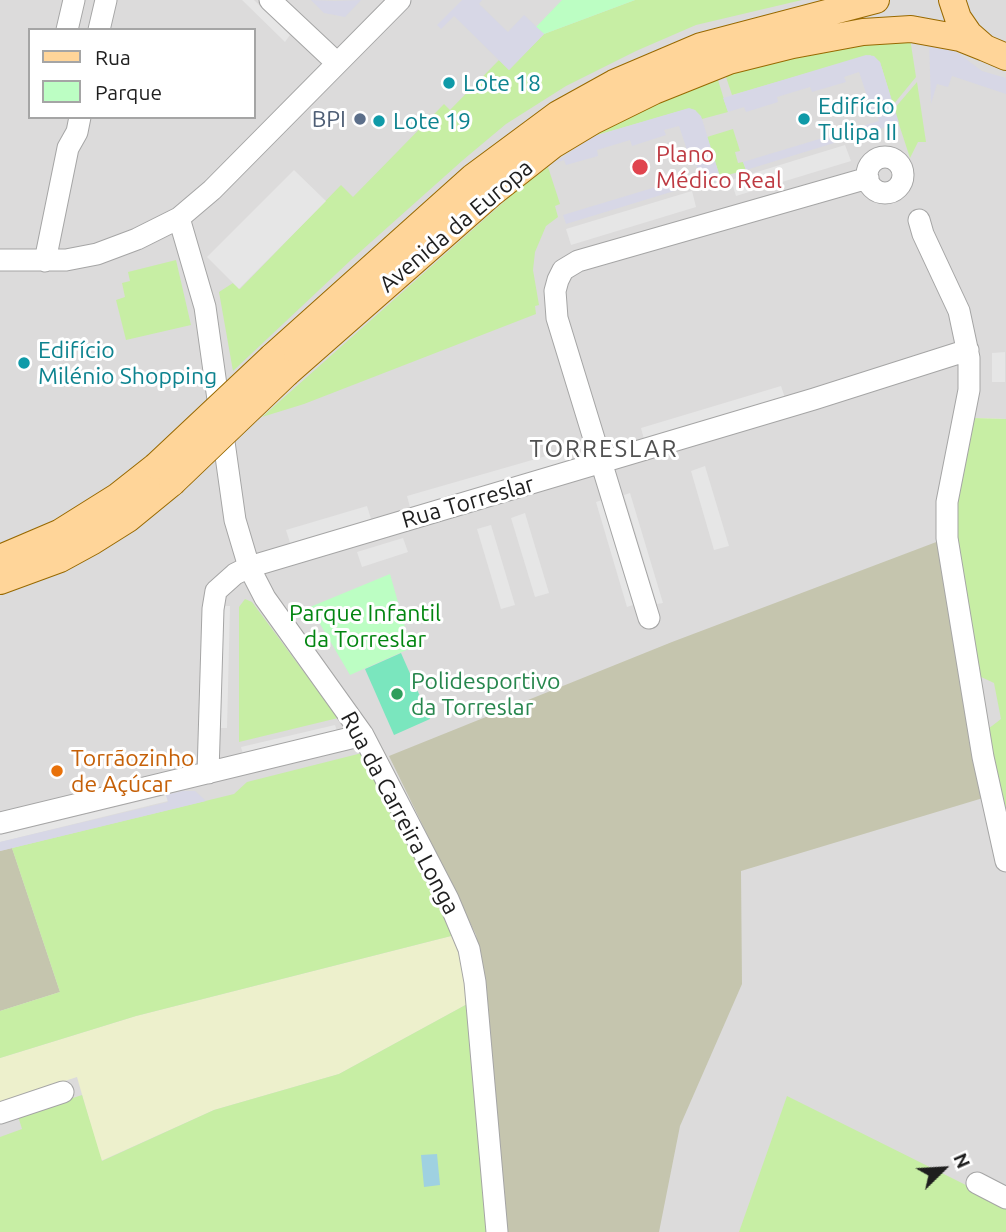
<!DOCTYPE html>
<meta charset="utf-8">
<style>
body{margin:0}
#map{position:relative;width:1006px;height:1232px;overflow:hidden;background:#f0ece3;font-family:Ubuntu,sans-serif}
canvas{display:block}
.legend{position:absolute;left:28px;top:28px;width:228px;height:91px;box-sizing:border-box;background:#fff;border:2px solid #a5a5a5;margin:0;padding:9px 12px;list-style:none;font-size:21px;color:#1e1e1e}
.legend li{display:flex;align-items:center;gap:14px;height:35px}
.legend b{width:35px;border:2px solid #a5a5a5}
.north{position:absolute;left:908px;top:1134px;width:70px;height:70px;-webkit-text-stroke:5px #fff;paint-order:stroke;rotate:66deg;font-size:19px;font-weight:700;line-height:28px;text-align:center;color:#1e1e1e}
.north::after{content:'';display:block;margin:auto;width:24px;height:32px;background:#1e1e1e;clip-path:polygon(50% 0,100% 100%,50% 72%,0 100%)}
</style>
<div id="map">
<canvas width="1006" height="1232"></canvas>
<ul class="legend">
<li><b style="height:9px;background:#ffd599"></b>Rua</li>
<li><b style="height:19px;background:#bcfec3"></b>Parque</li>
</ul>
<div class="north">N</div>
</div>
<script>
const context = document.querySelector('canvas').getContext('2d');
context.lineJoin = 'round';
function fill(path, color) {
  context.fillStyle = color;
  context.fill(path, 'evenodd');
}
function poly(rows) {
  const path = new Path2D();
  for (const r of rows) {
    if (r.length === 3) {
      path.moveTo(r[0] + r[2], r[1]);
      path.arc(r[0], r[1], r[2], 0, 2 * Math.PI);
      continue;
    }
    path.moveTo(r[0], r[1]);
    for (let i = 2; i < r.length; i += 2) path.lineTo(r[i], r[i + 1]);
  }
  return path;
}
function strokePath(path, color, width, dash) {
  context.strokeStyle = color;
  context.lineWidth = width;
  context.lineCap = dash ? 'butt' : 'round';
  context.setLineDash(dash || []);
  context.stroke(path);
}
function label(font, color, halo, rows, align = 'center') {
  context.font = font + ' Ubuntu,sans-serif';
  context.lineWidth = 6;
  context.setLineDash([]);
  context.textBaseline = 'middle';
  context.strokeStyle = halo;
  context.fillStyle = color;
  for (const [text, x, y, turn = 0] of rows) {
    context.save();
    context.translate(x, y);
    context.rotate((+turn || 0) * Math.PI / 180);
    context.textAlign = isNaN(turn) ? turn : align;
    if (halo) context.strokeText(text, 0, 0);
    context.fillText(text, 0, 0);
    context.restore();
  }
}
fill(poly([
 [0,0,1006,0,1006,419,974,418,1006,672,1006,1232,0,1232],
 [30,30,254,30,254,117,30,117]
]), '#dcdbdb');
fill(poly([
 [939,541,983,798,741,871,742,984,680,1126,659,1232,507,1232,488,1004,476,935,389,756,672,642],
 [12,848,60,992,0,1011,0,851]
]), '#c5c5ae');
fill(poly([
 [455,935,459,946,471,1002,339,1074,214,1110,101,1161,77,1077,0,1102,0,1058,136,1016]
]), '#edf0cc');
fill(poly([
 [635,0,802,0,696,25,636,51,566,86,506,124,463,160,352,259,233,371,219,292,233,283,240,289,341,185,353,197,444,104,450,110,499,60,509,70,544,34],
 [910,38,916,77,893,105,880,62,870,55,732,95,725,74,786,56],
 [717,77,728,112,702,119,695,110,687,109,594,136,623,119],
 [917,82,926,142,918,142,910,158,894,109],
 [733,129,740,151,735,152,738,163,743,162,746,170,720,177,707,137],
 [548,167,560,204,555,206,558,217,546,226,535,252,533,270,539,305,535,306,536,314,304,404,262,417,515,192],
 [176,260,191,325,126,340,116,300,125,297,122,283,130,281,128,272],
 [974,418,1006,419,1006,827,988,729,1001,719,994,683,979,676,963,587,955,522,958,488],
 [245,599,252,602,338,718,239,742,239,607],
 [362,753,455,935,136,1016,0,1058,0,1011,60,992,12,848,234,794,247,782],
 [471,1002,489,1232,0,1232,0,1137,22,1129,18,1116,82,1095,102,1161,214,1110,339,1074],
 [787,1096,1006,1205,1006,1232,739,1232]
]), '#c7eea4');
fill(poly([
 [562,0,635,0,544,34,536,27],
 [390,574,411,648,350,675,310,607]
]), '#bcfec3');
fill(poly([
 [401,653,430,719,394,735,365,669]
]), '#7ae6be');
fill(poly([
 [242,0,254,0,290,35,285,42],
 [845,145,851,161,736,196,731,180],
 [294,170,326,201,239,289,207,257],
 [692,191,696,207,571,245,566,229],
 [1005,352,1005,382,992,382,992,353],
 [781,386,786,401,645,443,641,428],
 [567,450,572,465,411,511,407,496],
 [705,466,729,546,714,550,691,471],
 [630,493,663,603,657,604,624,495],
 [602,500,633,605,627,607,596,502],
 [367,506,372,522,291,546,286,530],
 [525,513,549,593,535,597,511,518],
 [491,525,515,605,501,609,477,529],
 [403,538,408,552,362,567,357,552],
 [224,606,230,606,227,728,220,728],
 [335,725,337,731,243,754,241,747],
 [166,795,168,801,0,842,0,835]
]), '#e6e6e6');
fill(poly([
 [311,0,335,1,361,0,345,17,324,13],
 [462,0,482,0,479,4,508,32,524,15,544,34,509,70,454,16,441,29,437,25],
 [929,40,951,48,982,71,1006,78,1006,94,952,76,948,87,937,84,931,104],
 [866,55,874,56,880,62,899,123,746,170,743,162,879,121,876,110,872,111,859,72,844,77,846,82,812,92,810,87,777,97,778,102,746,112,744,107,728,112,723,98],
 [689,108,695,110,701,116,720,177,566,224,563,215,699,174,696,164,692,165,679,126,664,130,666,135,632,146,630,140,597,150,598,156,566,165,564,160,553,164,594,136],
 [183,791,195,791,206,801,0,851,0,842,168,802,166,795]
]), '#d7d7e6');
fill(poly([
 [437,1154,440,1185,424,1187,421,1155]
]), '#9fd1e1');
const minor = poly([
 [270,0,337,63],
 [67,30,74,0],
 [99,30,106,0],
 [885,175,18],
 [179,218,205,307,235,520,249,567,265,598,363,735,448,899,469,949,475,982,497,1232],
 [919,220,923,234,959,311,969,358,969,390,947,502,947,538,983,757,1006,861],
 [0,260,66,260,97,254,137,239,179,218,212,190,400,0],
 [45,261,68,148,77,132,80,117],
 [649,618,557,318,555,291,558,280,563,270,578,261,868,178],
 [208,773,213,609,216,591,235,574,249,567,814,399,968,350],
 [0,823,363,735],
 [0,1113,63,1092],
 [977,1183,1006,1198]
]);
const major = poly([
 [952,0,958,18,969,34,985,48,1006,57],
 [272,357,473,177,558,114,614,83,701,46,876,0],
 [287,373,492,193,529,164,553,145,593,121,654,91,729,61,793,45,863,32,911,29,960,38,985,48],
 [0,558,59,533,118,496,156,466],
 [0,581,60,559,93,541,128,519,172,483]
]);
strokePath(minor, '#a5a5a5', 23);
strokePath(major, '#986900', 28);
strokePath(minor, '#fff', 21);
strokePath(major, '#ffd599', 26);
const majorBridge = poly([
 [156,466,272,357],
 [172,483,287,373]
]);
strokePath(majorBridge, '#986900', 28, []);
strokePath(majorBridge, '#ffd599', 26);
for (const [x, y, r, color] of [
 [449,83,7,"#0f9aa8"],
 [360,119,7,"#5c6f8a"],
 [804,119,7,"#0f9aa8"],
 [379,121,7,"#0f9aa8"],
 [640,167,9,"#e0444e"],
 [24,363,7,"#0f9aa8"],
 [397,694,7,"#2e9e5b"],
 [57,771,7,"#e8710a"]
]) {
  const dot = new Path2D();
  dot.arc(x, y, r, 0, 2 * Math.PI);
  context.fillStyle = color;
  context.fill(dot);
  strokePath(dot, '#fff', 2.5);
}
label('23px', '#0d838f', '#fff', [
 ["Lote 18",463,83],
 ["Edifício",818,106],
 ["Tulipa II",818,132],
 ["Lote 19",393,121],
 ["Edifício",38,350],
 ["Milénio Shopping",38,376]
], 'left');
label('23px', '#4e5e75', '#fff', [
 ["BPI",346,119]
], 'right');
label('23px', '#be3a42', '#fff', [
 ["Plano",656,154],
 ["Médico Real",656,180]
], 'left');
label('23px', '#1e1e1e', '#fff', [
 ["Avenida da Europa",456,226,-40],
 ["Rua Torreslar",468,502,-16],
 ["Rua da Carreira Longa",400,813,62]
]);
label('23px', '#028510', '#fff', [
 ["Parque Infantil",365,613],
 ["da Torreslar",365,639]
]);
label('23px', '#27864d', '#fff', [
 ["Polidesportivo",411,681],
 ["da Torreslar",411,707]
], 'left');
label('23px', '#c56008', '#fff', [
 ["Torrãozinho",71,758],
 ["de Açúcar",71,784]
], 'left');
context.letterSpacing = '2px';
label('24px', '#515151', '#fff', [
 ["TORRESLAR",604,449]
]);
context.letterSpacing = '0px';
</script>
